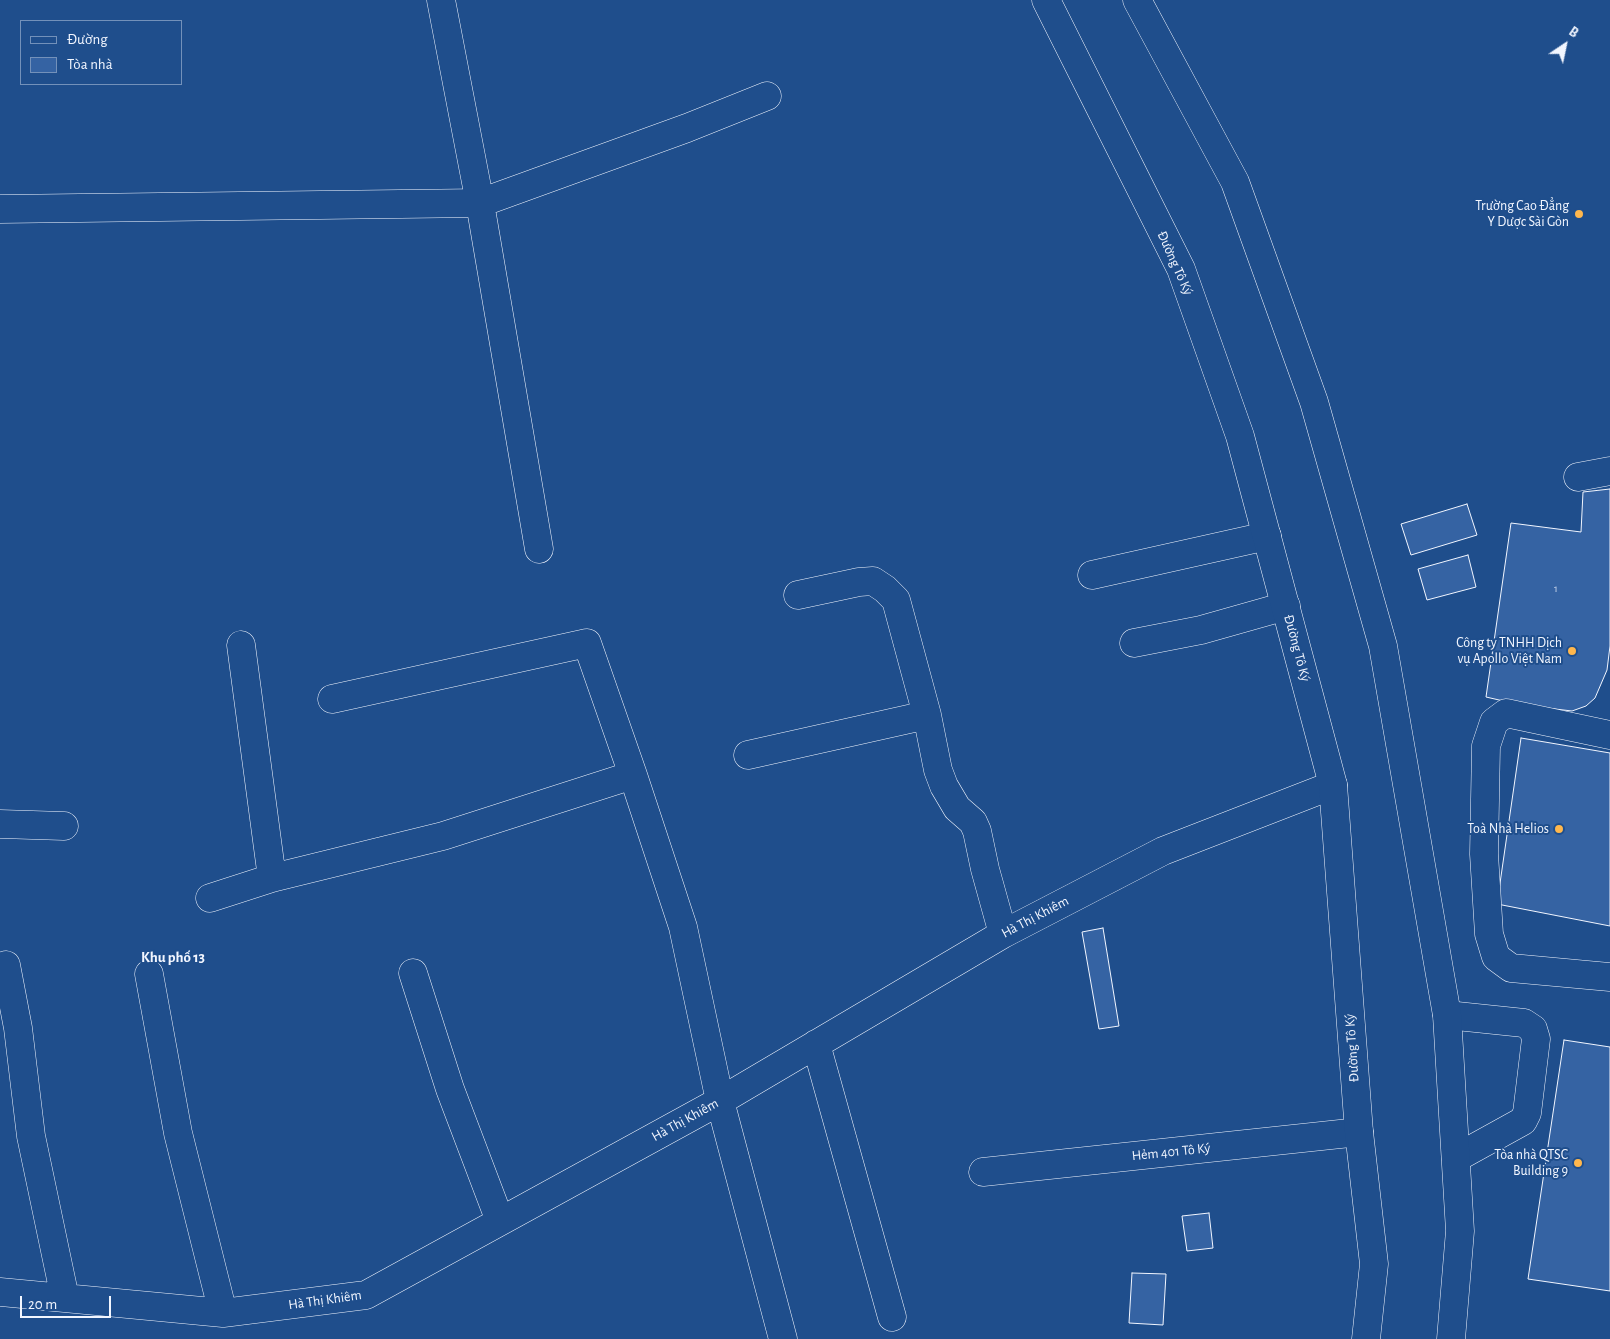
<!DOCTYPE html>
<meta charset="utf-8">
<style>
body{margin:0}
#map{position:relative;width:1610px;height:1339px;overflow:hidden;background:#1f4e8c;font-family:"Alegreya Sans",sans-serif}
canvas{display:block}
.legend{position:absolute;left:20px;top:20px;width:162px;height:65px;box-sizing:border-box;background:#1f4e8c;border:1px solid #7391ba;margin:0;padding:6px 9px;list-style:none;font-size:15px;color:#f2f6ff}
.legend li{display:flex;align-items:center;gap:10px;height:25px}
.legend b{width:25px;border:1px solid #7391ba}
.north{position:absolute;left:1540px;top:20px;width:50px;height:50px;-webkit-text-stroke:4px #1f4e8c;paint-order:stroke;rotate:34deg;font-size:14px;font-weight:700;line-height:20px;text-align:center;color:#f2f6ff}
.north::after{content:'';display:block;margin:auto;width:18px;height:22px;background:#f2f6ff;clip-path:polygon(50% 0,100% 100%,50% 72%,0 100%)}
.scale{position:absolute;left:20px;top:1296px;width:91px;height:22px;box-sizing:border-box;border:2px solid #f2f6ff;border-top:0;padding-left:6px;font-size:15px;line-height:18px;white-space:nowrap;color:#f2f6ff;-webkit-text-stroke:4px #1f4e8c;paint-order:stroke}
</style>
<div id="map">
<canvas width="1610" height="1339"></canvas>
<ul class="legend">
<li><b style="height:6px;background:#1f4e8c"></b>Đường</li>
<li><b style="height:14px;background:#3563a3"></b>Tòa nhà</li>
</ul>
<div class="north">B</div>
<div class="scale">20 m</div>
</div>
<script>
const context = document.querySelector('canvas').getContext('2d');
context.lineJoin = 'round';
function fill(path, color) {
  context.fillStyle = color;
  context.fill(path, 'evenodd');
}
function poly(rows) {
  const path = new Path2D();
  for (const r of rows) {
    path.moveTo(r[0], r[1]);
    for (let i = 2; i < r.length; i += 2) path.lineTo(r[i], r[i + 1]);
  }
  return path;
}
function strokePath(path, color, width, dash) {
  context.strokeStyle = color;
  context.lineWidth = width;
  context.lineCap = dash ? 'butt' : 'round';
  context.setLineDash(dash || []);
  context.stroke(path);
}
function label(font, color, halo, rows, align = 'center') {
  context.font = font + ' "Alegreya Sans",sans-serif';
  context.lineWidth = 4;
  context.setLineDash([]);
  context.textBaseline = 'middle';
  context.strokeStyle = halo;
  context.fillStyle = color;
  for (const [text, x, y, turn = 0] of rows) {
    context.save();
    context.translate(x, y);
    context.rotate((+turn || 0) * Math.PI / 180);
    context.textAlign = isNaN(turn) ? turn : align;
    if (halo) context.strokeText(text, 0, 0);
    context.fillText(text, 0, 0);
    context.restore();
  }
}
const building = poly([
 [1610,489,1610,646,1607,670,1595,698,1586,706,1572,711,1521,705,1486,697,1511,523,1581,532,1583,492,1610,489],
 [1467,504,1477,535,1411,555,1401,524,1467,504],
 [1468,555,1476,587,1427,600,1418,569,1468,555],
 [1521,738,1610,753,1610,926,1497,904,1521,738],
 [1103,928,1119,1026,1099,1029,1082,932,1103,928],
 [1564,1040,1610,1047,1610,1291,1528,1279,1564,1040],
 [1209,1213,1213,1248,1187,1251,1182,1216,1209,1213],
 [1132,1273,1166,1274,1163,1325,1129,1323,1132,1273]
]);
fill(building, '#3563a3');
strokePath(building, '#f2f6ff', 1);
const minor = poly([
 [0,209,480,203,441,0],
 [1578,477,1610,471],
 [539,549,480,203,687,128,767,96],
 [1092,575,1267,536],
 [1134,643,1201,630,1286,606],
 [241,645,272,878],
 [332,699,587,643,633,775],
 [927,715,938,770,944,786,957,808,973,822,977,831,985,869,1003,934],
 [1610,735,1506,713,1494,722,1486,746,1484,854,1489,934,1496,957,1511,968,1610,977],
 [748,755,927,715,896,600,885,589,873,581,859,582,798,595],
 [0,824,64,826],
 [210,898,272,878,443,836,633,775,683,927,720,1101,783,1339],
 [6,965,18,1028,31,1136,65,1298],
 [413,973,450,1089,500,1221],
 [149,974,178,1133,223,1313],
 [1447,1015,1524,1023,1533,1029,1536,1039,1527,1113,1523,1121,1456,1158],
 [816,1044,892,1317],
 [983,1172,1359,1132],
 [0,1292,223,1313,366,1295,720,1101,1003,934,1163,851,1333,785]
]);
const major = poly([
 [1046,0,1181,269,1240,436,1333,785,1359,1132,1374,1264,1366,1339],
 [1137,0,1235,182,1314,402,1383,646,1447,1015,1460,1231,1451,1339]
]);
strokePath(minor, '#f2f6ff', 29);
strokePath(major, '#f2f6ff', 29);
strokePath(minor, '#1f4e8c', 28);
strokePath(major, '#1f4e8c', 28);
for (const [x, y, r, color] of [
 [1579,214,5,"#ffb74d"],
 [1572,651,5,"#ffb74d"],
 [1559,829,5,"#ffb74d"],
 [1578,1163,5,"#ffb74d"]
]) {
  const dot = new Path2D();
  dot.arc(x, y, r, 0, 2 * Math.PI);
  context.fillStyle = color;
  context.fill(dot);
  strokePath(dot, '#1f4e8c', 2);
}
label('11px', '#c3d1e8', null, [
 ["1",1556,589]
]);
label('14px', '#f2f6ff', '#1f4e8c', [
 ["Trường Cao Đẳng",1569,206],
 ["Y Dược Sài Gòn",1569,222],
 ["Công ty TNHH Dịch",1562,643],
 ["vụ Apollo Việt Nam",1562,659],
 ["Toà Nhà Helios",1549,829],
 ["Tòa nhà QTSC",1568,1155],
 ["Building 9",1568,1171]
], 'right');
label('14px', '#f2f6ff', '#1f4e8c', [
 ["Đường Tô Ký",1175,263,66],
 ["Đường Tô Ký",1297,648,75],
 ["Hà Thị Khiêm",1035,917,-28],
 ["Đường Tô Ký",1352,1048,-94],
 ["Hà Thị Khiêm",685,1120,-29],
 ["Hẻm 401 Tô Ký",1171,1152,-6],
 ["Hà Thị Khiêm",325,1300,-8]
]);
label('bold 15px', '#f2f6ff', '#1f4e8c', [
 ["Khu phố 13",173,957]
]);
</script>
